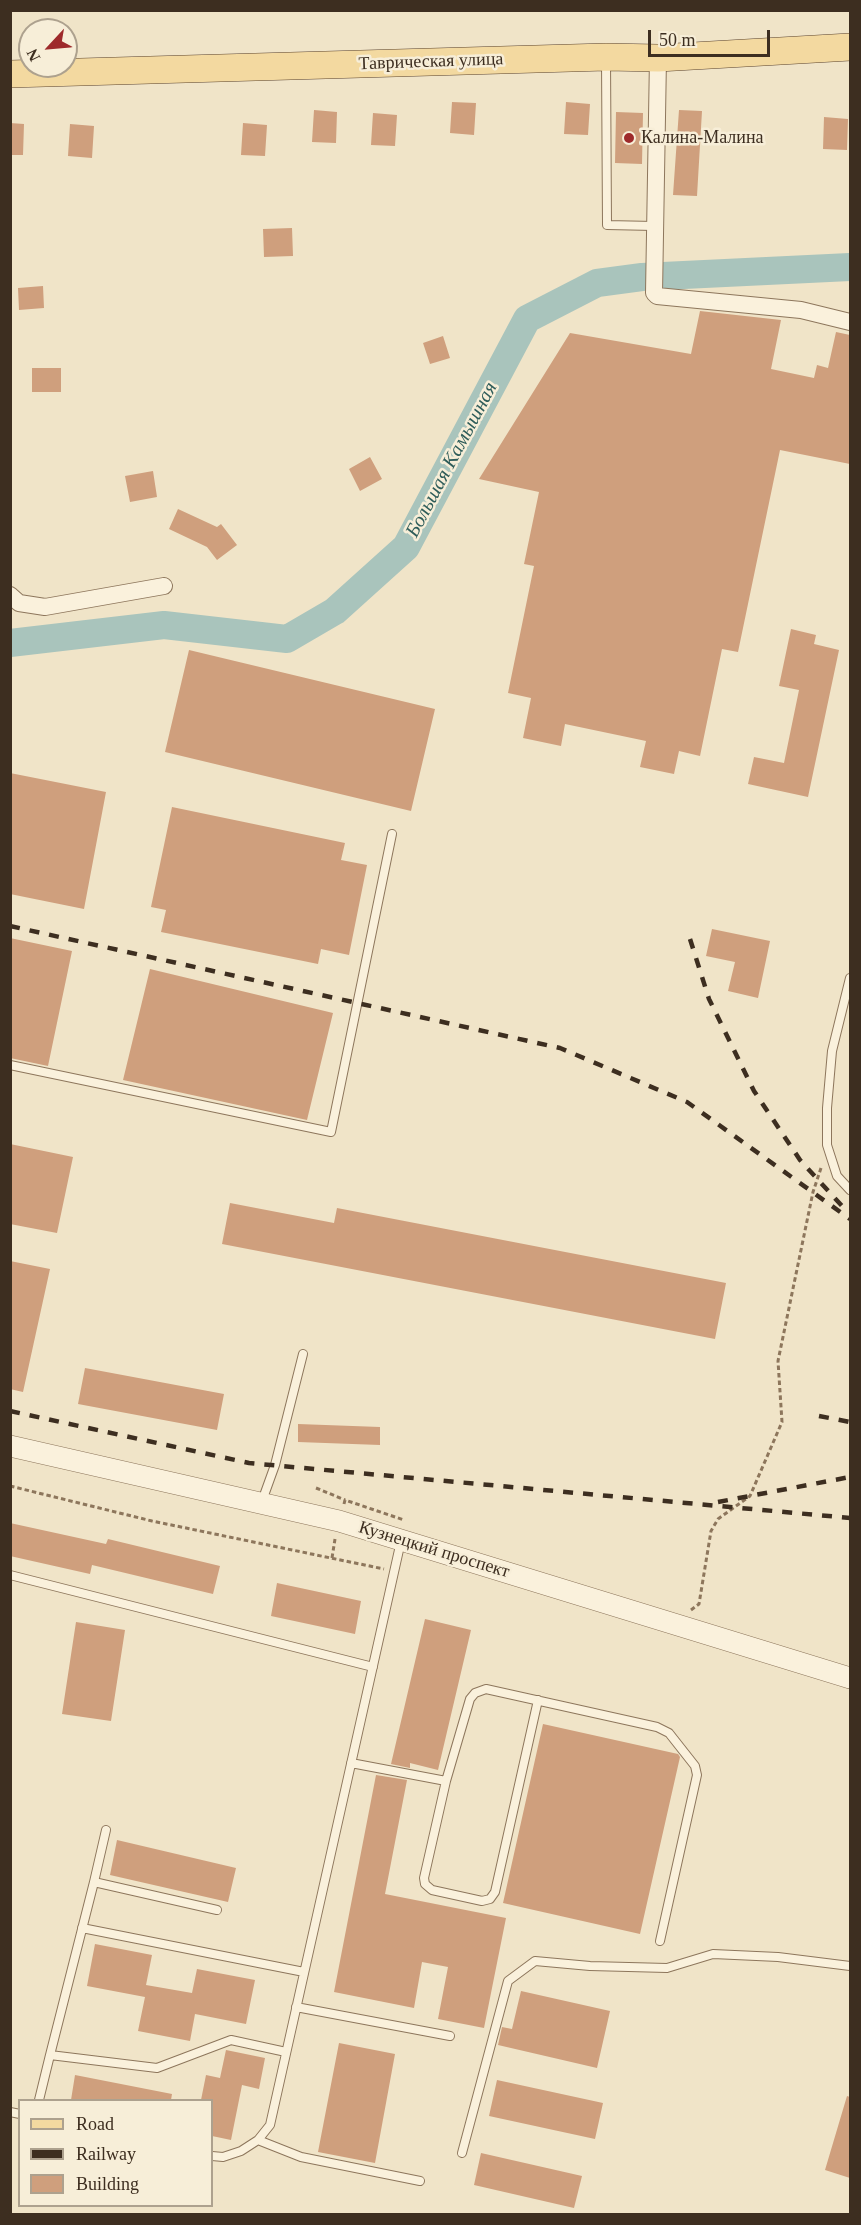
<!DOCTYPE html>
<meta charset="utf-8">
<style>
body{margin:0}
#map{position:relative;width:861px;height:2225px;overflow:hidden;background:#f0e4c8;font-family:"Times New Roman",serif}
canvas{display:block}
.frame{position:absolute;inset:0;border:12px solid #3d2e20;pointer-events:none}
.legend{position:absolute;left:18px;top:2099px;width:195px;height:108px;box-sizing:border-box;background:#f7eed8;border:2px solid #ada18e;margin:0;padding:8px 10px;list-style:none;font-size:18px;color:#3d2e20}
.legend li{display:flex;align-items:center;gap:12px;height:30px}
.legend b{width:30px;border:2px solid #ada18e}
.north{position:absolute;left:18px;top:18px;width:60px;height:60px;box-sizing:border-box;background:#f7eed8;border:2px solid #ada18e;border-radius:50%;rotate:244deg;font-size:16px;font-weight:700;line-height:24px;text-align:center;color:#3d2e20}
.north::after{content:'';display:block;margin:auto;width:21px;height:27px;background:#9e2a2b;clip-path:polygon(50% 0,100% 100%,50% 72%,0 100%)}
.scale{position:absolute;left:648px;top:30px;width:122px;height:27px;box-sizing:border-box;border:3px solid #3d2e20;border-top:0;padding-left:8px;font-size:18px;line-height:21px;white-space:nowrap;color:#3d2e20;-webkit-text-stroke:4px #f7eed8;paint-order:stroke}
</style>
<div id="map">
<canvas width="861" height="2225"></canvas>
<div class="frame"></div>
<ul class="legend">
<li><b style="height:8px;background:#f3d9a0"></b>Road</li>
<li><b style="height:8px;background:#3d2e20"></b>Railway</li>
<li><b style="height:16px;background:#cf9f7d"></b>Building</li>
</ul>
<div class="north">N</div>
<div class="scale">50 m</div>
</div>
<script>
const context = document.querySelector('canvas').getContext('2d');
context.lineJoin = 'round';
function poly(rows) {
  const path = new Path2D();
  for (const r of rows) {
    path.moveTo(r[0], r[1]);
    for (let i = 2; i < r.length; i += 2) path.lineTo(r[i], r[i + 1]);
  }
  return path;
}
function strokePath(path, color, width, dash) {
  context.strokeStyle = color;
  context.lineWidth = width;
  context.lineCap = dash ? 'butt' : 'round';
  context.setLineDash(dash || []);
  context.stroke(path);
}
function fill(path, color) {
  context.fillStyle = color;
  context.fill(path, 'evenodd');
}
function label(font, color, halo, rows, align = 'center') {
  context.font = font + ' "Times New Roman",serif';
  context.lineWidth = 5;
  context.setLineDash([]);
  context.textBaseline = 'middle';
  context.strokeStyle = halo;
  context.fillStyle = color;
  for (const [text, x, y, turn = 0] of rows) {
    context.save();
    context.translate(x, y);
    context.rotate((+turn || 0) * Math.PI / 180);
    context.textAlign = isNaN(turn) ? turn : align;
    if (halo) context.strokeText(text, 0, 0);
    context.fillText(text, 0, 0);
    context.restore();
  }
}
strokePath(poly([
 [10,643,164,625,287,639,335,611,406,547,527,319,597,283,642,277,850,267]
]), '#a9c4bc', 28);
fill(poly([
 [452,102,476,103,474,135,450,133],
 [566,102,590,104,588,135,564,134],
 [314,110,337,112,336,143,312,142],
 [679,110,702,111,697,196,673,195],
 [616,112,643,113,642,164,615,163],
 [373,113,397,115,395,146,371,145],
 [824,117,848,119,847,150,823,149],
 [10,123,24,124,23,155,10,155],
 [243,123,267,125,265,156,241,155],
 [70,124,94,126,92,158,68,156],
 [292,228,293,256,264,257,263,229],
 [43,286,44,308,19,310,18,288],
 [700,311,781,320,771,369,814,378,817,365,828,368,836,332,850,335,850,464,780,450,738,652,722,649,700,756,679,751,674,774,640,767,646,741,565,724,561,746,523,738,531,698,508,693,534,566,524,564,539,492,479,479,570,333,691,354],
 [443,336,450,358,430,364,423,343],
 [32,368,61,368,61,392,32,392],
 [370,457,382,479,360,491,349,469],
 [153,471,157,497,130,502,125,476],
 [178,509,217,527,221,524,237,545,217,560,207,547,169,529],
 [791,629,816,635,814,644,839,650,808,797,748,784,754,757,784,763,799,690,779,686],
 [189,650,435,709,411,811,165,752],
 [10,773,106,792,84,909,10,894],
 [172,807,345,843,341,860,367,865,349,955,321,949,318,964,161,932,166,910,151,907],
 [712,929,770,941,758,998,728,991,735,962,706,956],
 [10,938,72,951,48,1066,10,1058],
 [150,969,333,1013,307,1120,123,1080],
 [10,1144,73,1157,57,1233,10,1224],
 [230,1203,334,1223,337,1208,726,1283,715,1339,222,1244],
 [10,1261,50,1269,23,1392,10,1389],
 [85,1368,224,1394,217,1430,78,1404],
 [298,1424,380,1427,380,1445,298,1442],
 [10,1523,106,1544,108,1539,220,1566,213,1594,92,1565,90,1574,10,1556],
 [277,1583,361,1601,355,1634,271,1616],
 [425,1619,471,1630,438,1770,410,1763,410,1768,391,1764],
 [76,1622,125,1630,111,1721,62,1714],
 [543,1724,678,1754,680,1757,640,1934,503,1903],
 [376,1775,407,1780,385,1894,506,1918,484,2028,438,2019,448,1967,422,1962,414,2008,334,1992],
 [117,1840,236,1868,228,1902,110,1875],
 [95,1944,152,1955,146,1985,192,1993,197,1969,255,1980,246,2024,195,2014,190,2041,138,2031,145,1997,87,1986],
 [521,1991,610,2011,597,2068,498,2045,502,2027,512,2029],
 [339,2043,395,2054,375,2163,318,2152],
 [226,2050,265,2058,259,2089,242,2085,231,2140,212,2136,212,2100,201,2100,206,2075,220,2078],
 [75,2075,172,2094,171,2100,71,2100],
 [497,2080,603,2103,595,2139,489,2116],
 [847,2096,850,2097,850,2178,825,2170],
 [481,2153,582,2176,574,2208,474,2185]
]), '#cf9f7d');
const service = poly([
 [606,60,607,225,654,226],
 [850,978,832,1051,827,1108,827,1145,837,1176,850,1190],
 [10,1065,331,1132,392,834],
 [262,1501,275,1465,303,1354],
 [10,1575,373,1667],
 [351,1763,446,1781,470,1699,475,1693,486,1689,657,1727,669,1733,695,1766,697,1775,660,1941],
 [446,1781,424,1878,425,1884,432,1890,482,1901,490,1899,495,1892,538,1700],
 [106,1830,94,1882,217,1910],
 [82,1928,304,1972],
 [296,2007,450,2036],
 [50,2055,94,1882],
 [39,2100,50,2055,157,2068,231,2040,286,2052],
 [10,2112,20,2114],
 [258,2140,301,2157,420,2181],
 [462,2153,508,1981,535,1961,590,1966,667,1968,713,1954,778,1957,850,1966],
 [212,2156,223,2157,241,2151,258,2140,270,2125,401,1541]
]);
const minor = poly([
 [658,58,654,293,657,296,801,310,850,322],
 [10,595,19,603,45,607,164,586]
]);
const tertiary = poly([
 [10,1446,339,1521,850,1678]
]);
const primary = poly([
 [10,74,606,57,658,58,850,47]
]);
strokePath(service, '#8d765c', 10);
strokePath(minor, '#8d765c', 18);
strokePath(tertiary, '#8d765c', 22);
strokePath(primary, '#5b4430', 28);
strokePath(poly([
 [10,1486,152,1521,384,1569],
 [316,1488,345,1500],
 [344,1504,345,1500,404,1520],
 [332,1558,335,1539],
 [691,1610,699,1604,711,1531,718,1519,750,1496,782,1422,778,1361,813,1192,821,1168]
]), '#8d765c', 3, [4.5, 3]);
strokePath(service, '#faf1dc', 8);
strokePath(minor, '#faf1dc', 16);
strokePath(tertiary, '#faf1dc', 21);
strokePath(primary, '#f3d9a0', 27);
strokePath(poly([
 [10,926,560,1048,687,1102,850,1219],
 [690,939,709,999,754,1091,800,1160,842,1206],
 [10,1411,249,1463,850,1518],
 [819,1416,850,1422],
 [718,1502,850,1477]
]), '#3d2e20', 4.5, [10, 10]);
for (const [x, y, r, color] of [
 [629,138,6,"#9e2a2b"]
]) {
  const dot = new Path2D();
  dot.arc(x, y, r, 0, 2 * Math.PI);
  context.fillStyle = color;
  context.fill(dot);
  strokePath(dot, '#f7eed8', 2);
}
label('18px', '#3d2e20', '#f7eed8', [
 ["Таврическая улица",431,62,-2],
 ["Кузнецкий проспект",434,1550,17]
]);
label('18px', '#3d2e20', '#f7eed8', [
 ["Калина-Малина",641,138]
], 'left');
label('italic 20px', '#2f5d5a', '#f7eed8', [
 ["Большая Камышная",452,460,-62]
]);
</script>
